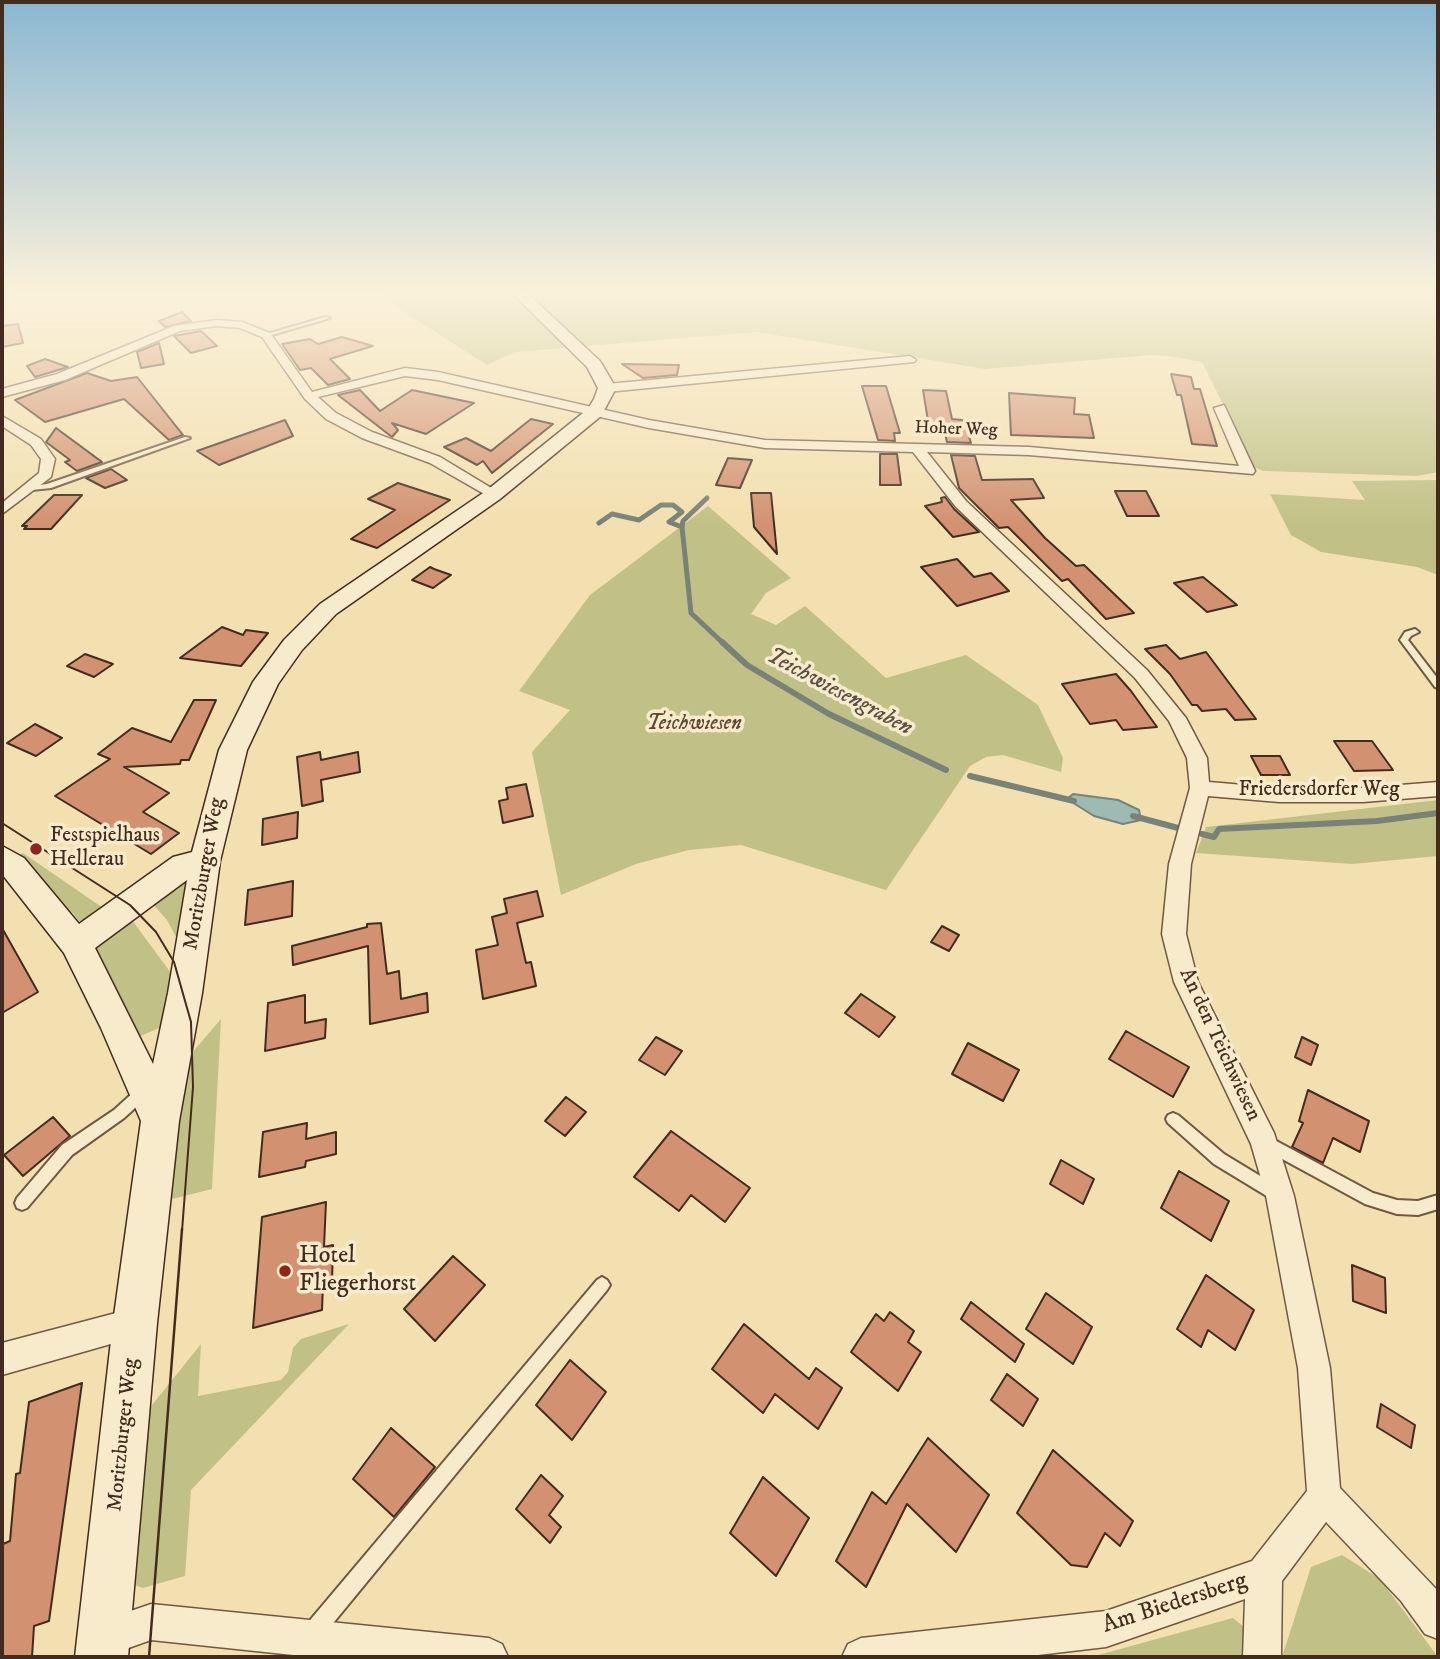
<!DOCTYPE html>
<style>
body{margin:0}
#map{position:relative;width:1440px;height:1659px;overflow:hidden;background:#f3e0b0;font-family:"IM FELL DW Pica",serif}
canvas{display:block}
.frame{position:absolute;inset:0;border:4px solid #432c1e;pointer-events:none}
</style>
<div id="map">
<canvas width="1440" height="1659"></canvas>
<div class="frame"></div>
</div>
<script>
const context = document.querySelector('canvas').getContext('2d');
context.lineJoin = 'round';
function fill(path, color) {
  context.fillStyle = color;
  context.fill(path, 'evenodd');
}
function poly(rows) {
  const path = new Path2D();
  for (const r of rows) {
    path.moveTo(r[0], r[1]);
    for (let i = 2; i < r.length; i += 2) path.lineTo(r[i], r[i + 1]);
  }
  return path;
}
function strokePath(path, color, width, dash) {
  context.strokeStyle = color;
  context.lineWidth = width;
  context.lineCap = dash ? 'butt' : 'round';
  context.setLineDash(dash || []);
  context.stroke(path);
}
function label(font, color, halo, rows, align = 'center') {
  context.font = font + ' "IM FELL DW Pica",serif';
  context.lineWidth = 7;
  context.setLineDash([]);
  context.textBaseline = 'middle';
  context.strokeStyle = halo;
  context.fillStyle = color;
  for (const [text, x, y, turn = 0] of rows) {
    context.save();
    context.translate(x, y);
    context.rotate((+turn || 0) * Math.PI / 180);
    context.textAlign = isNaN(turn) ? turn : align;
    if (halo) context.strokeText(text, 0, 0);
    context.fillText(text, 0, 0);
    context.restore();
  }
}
fill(poly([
 [382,292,1438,292,1438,472,1417,476,1263,471,1254,467,1202,362,1169,356,1152,355,985,369,757,332,515,352,487,365,401,310],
 [1438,480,1438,575,1417,567,1321,552,1291,535,1270,494,1365,500,1352,481],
 [708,506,791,578,766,593,751,614,776,625,805,606,886,678,966,655,1038,705,1063,758,1061,772,1003,755,986,757,970,766,886,890,741,845,689,850,636,864,561,895,532,752,570,710,519,691,590,595],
 [1438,800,1438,856,1352,864,1196,853,1206,827],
 [23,853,106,910,88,920,79,921,71,911,65,914,14,859],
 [184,882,185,885,178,941,167,920,149,900],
 [129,916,171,973,164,1026,138,1037,94,945],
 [221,1019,212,1189,168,1200,184,1062],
 [349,1324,191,1490,185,1576,143,1588,135,1585,132,1576,148,1410,201,1344,198,1396,281,1380,288,1372,293,1348,301,1339],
 [1342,1555,1380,1579,1438,1657,1282,1657,1311,1567],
 [1233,1618,1245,1628,1250,1645,1247,1657,1091,1657]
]), '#c1c187');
const water = poly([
 [1073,794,1118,800,1139,810,1141,820,1123,824,1094,816,1067,799,1073,794]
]);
fill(water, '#9dbbb2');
strokePath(water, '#798277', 2);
strokePath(poly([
 [707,498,683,521,682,527,691,613,724,644],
 [599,523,612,514,639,520,661,505,673,505,682,512,669,522,682,527]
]), '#798277', 5);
strokePath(poly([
 [722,642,747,665,829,714,946,770],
 [970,776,1074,801],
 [1133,816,1182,829],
 [1202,834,1214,837,1219,829,1377,821,1438,813]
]), '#798277', 6);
const building = poly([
 [182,312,191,321,165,327,159,321,182,312],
 [18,324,23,343,2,347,2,326,18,324],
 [201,331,217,346,191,353,174,336,201,331],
 [342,337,373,346,330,359,350,379,328,385,311,368,300,370,282,344,310,339,318,344,342,337],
 [159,343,164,364,141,368,137,352,159,343],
 [45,359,68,367,35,377,27,366,45,359],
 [622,364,679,365,677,375,643,378,622,364],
 [87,373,111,381,137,377,183,435,169,440,124,399,45,422,15,400,87,373],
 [1171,374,1191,377,1194,389,1200,389,1217,446,1192,444,1181,395,1177,395,1171,374],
 [862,386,886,386,900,433,894,433,895,441,878,440,862,386],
 [360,390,380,411,412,390,474,403,426,434,392,423,398,430,392,437,338,395,360,390],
 [923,390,946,391,952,419,962,420,965,423,971,443,947,442,945,434,930,433,923,390],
 [1009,393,1075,398,1074,414,1089,415,1094,438,1011,435,1009,393],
 [531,419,553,424,492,473,483,461,477,465,444,447,466,438,491,451,531,419],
 [285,420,293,436,219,465,197,451,285,420],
 [56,428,102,462,77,471,65,462,70,460,46,442,56,428],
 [880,454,897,454,901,485,880,485,880,454],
 [951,455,975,456,982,480,1033,479,1044,498,1011,500,1045,538,1076,566,1084,565,1134,613,1106,619,1068,579,1062,581,1008,527,999,528,959,488,951,455],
 [728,458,752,460,740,488,716,485,728,458],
 [111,469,127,480,105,488,86,478,111,469],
 [398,483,450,500,377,548,351,539,395,510,368,499,398,483],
 [1115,491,1146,491,1159,516,1127,516,1115,491],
 [751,493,771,493,777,554,754,527,751,493],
 [54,495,82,495,51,529,24,529,27,526,22,526,54,495],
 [945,497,954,509,979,532,953,537,925,506,942,502,941,498,945,497],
 [957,559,974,577,991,573,1009,591,957,606,921,567,957,559],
 [430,567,434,569,451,575,433,588,412,580,430,567],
 [1203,577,1237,605,1207,612,1174,583,1203,577],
 [222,627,243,635,246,630,268,633,241,666,180,658,222,627],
 [1166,645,1180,659,1206,652,1256,719,1235,720,1226,709,1202,711,1197,705,1192,705,1170,674,1145,649,1166,645],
 [85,654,113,664,94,677,67,666,85,654],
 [1116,674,1131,691,1157,727,1123,730,1116,720,1090,724,1062,684,1116,674],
 [194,700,216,700,189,760,181,760,180,764,124,767,169,793,143,812,179,833,151,854,55,796,110,759,98,754,132,728,171,742,194,700],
 [35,724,62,738,36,756,7,743,35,724],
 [1334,741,1372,741,1393,770,1354,771,1334,741],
 [320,752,321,760,358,752,360,772,321,780,323,801,302,806,297,757,320,752],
 [1251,756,1280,756,1290,775,1261,775,1251,756],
 [526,784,533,816,503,823,499,801,508,799,506,788,526,784],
 [298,812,297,838,262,845,263,819,298,812],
 [293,881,292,916,245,925,248,890,293,881],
 [537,891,543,916,517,923,526,963,531,962,536,986,483,999,476,950,498,945,492,917,507,913,504,899,537,891],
 [381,923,387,974,399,971,401,999,427,993,428,1012,370,1024,368,946,293,965,292,946,367,927,367,924,381,923],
 [942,926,959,935,949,951,931,942,942,926],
 [2,928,38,992,2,1013,2,928],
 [861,994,895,1017,879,1037,845,1013,861,994],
 [305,995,305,1023,326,1019,325,1038,265,1051,268,1003,305,995],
 [1126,1031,1189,1067,1173,1097,1109,1059,1126,1031],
 [656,1037,682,1051,665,1075,639,1060,656,1037],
 [1302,1037,1318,1045,1311,1065,1295,1057,1302,1037],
 [968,1043,1019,1070,1003,1101,952,1074,968,1043],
 [1308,1090,1369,1121,1360,1152,1333,1138,1323,1163,1292,1147,1303,1123,1299,1121,1308,1090],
 [566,1097,586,1112,565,1136,545,1121,566,1097],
 [53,1117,70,1136,23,1176,4,1155,53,1117],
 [307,1123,306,1139,336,1132,336,1154,306,1161,305,1167,259,1177,263,1132,307,1123],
 [671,1131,750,1188,725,1222,691,1195,679,1211,634,1177,671,1131],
 [1061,1160,1094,1179,1083,1204,1050,1184,1061,1160],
 [1179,1171,1229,1201,1211,1241,1161,1208,1179,1171],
 [326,1202,324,1247,333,1245,332,1282,323,1284,322,1310,253,1328,262,1217,326,1202],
 [453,1256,485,1285,435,1341,404,1309,453,1256],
 [1352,1265,1385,1278,1386,1313,1353,1301,1352,1265],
 [1206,1275,1254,1310,1235,1350,1208,1330,1201,1347,1177,1329,1206,1275],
 [1046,1293,1092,1327,1073,1364,1026,1329,1046,1293],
 [971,1302,1024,1344,1015,1362,961,1319,971,1302],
 [890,1312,914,1331,908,1342,921,1352,898,1391,851,1352,876,1314,884,1321,890,1312],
 [744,1324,809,1379,816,1368,842,1388,818,1429,775,1394,763,1413,712,1369,744,1324],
 [570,1360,606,1392,572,1440,536,1405,570,1360],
 [1007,1374,1038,1399,1023,1426,991,1400,1007,1374],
 [82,1383,49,1621,34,1626,32,1657,2,1657,3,1544,10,1541,16,1474,20,1473,29,1402,82,1383],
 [1381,1404,1415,1425,1411,1448,1377,1427,1381,1404],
 [391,1428,435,1467,394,1517,353,1479,391,1428],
 [928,1438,989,1495,956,1552,907,1504,866,1587,836,1561,872,1492,886,1504,928,1438],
 [1053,1450,1133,1521,1120,1546,1105,1533,1087,1567,1071,1565,1017,1513,1053,1450],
 [541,1475,563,1496,549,1515,561,1527,550,1543,516,1509,541,1475],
 [763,1477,809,1518,776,1576,730,1533,763,1477]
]);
fill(building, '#d29272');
strokePath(building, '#432c1e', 2);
const lane = poly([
 [325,317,330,318,268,336,263,335,325,317],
 [185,437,190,438,51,488,32,490,28,488,32,486,47,484,185,437],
 [1415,629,1419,632,1411,636,1408,640,1438,679,1438,688,1435,687,1400,640,1405,632,1415,629],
 [141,1088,146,1090,148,1094,146,1098,124,1118,72,1155,27,1208,22,1210,17,1208,15,1203,17,1198,62,1145,114,1110,136,1090,141,1088],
 [1173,1113,1178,1115,1224,1154,1280,1188,1282,1193,1280,1198,1275,1200,1270,1198,1214,1164,1168,1123,1166,1119,1168,1115,1173,1113],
 [1267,1136,1373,1193,1397,1200,1418,1201,1438,1195,1438,1209,1418,1215,1397,1214,1365,1204,1262,1148,1260,1143,1262,1138,1267,1136],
 [602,1277,607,1280,610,1285,607,1290,320,1639,313,1641,306,1639,304,1632,306,1625,597,1280,602,1277]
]);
const street = poly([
 [2,292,15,292,2,297,2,292],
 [217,320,242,322,270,333,312,392,405,368,438,372,649,420,765,440,1029,447,1239,466,1214,408,1224,405,1255,471,1253,474,1029,455,927,452,966,501,1147,670,1186,718,1207,758,1209,782,1279,788,1363,788,1438,782,1438,796,1363,802,1279,802,1208,796,1191,864,1186,934,1198,982,1274,1133,1294,1196,1330,1368,1340,1488,1438,1591,1438,1639,1425,1634,1401,1601,1326,1522,1282,1581,1281,1657,1243,1657,1245,1599,1106,1647,1021,1657,842,1657,848,1644,861,1638,1106,1611,1252,1561,1307,1491,1298,1368,1266,1196,1251,1144,1174,982,1162,934,1169,864,1190,788,1187,758,1169,721,1135,678,956,507,913,452,765,448,649,428,438,380,405,376,318,397,336,413,372,432,440,457,498,492,500,495,493,499,430,463,362,438,326,419,305,399,262,337,240,328,217,326,180,331,65,380,2,397,2,389,57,374,174,326,217,320],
 [910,356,916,360,914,362,607,392,601,388,607,384,910,356],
 [2,416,41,439,55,459,51,477,2,514,2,503,39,473,41,459,31,445,2,426,2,416],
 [135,1308,146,1312,150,1323,146,1334,2,1375,2,1343,135,1308],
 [151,1604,489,1638,502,1644,508,1657,312,1657,151,1640,103,1657,90,1651,84,1638,90,1625,151,1604]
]);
const secondary = poly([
 [511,292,526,292,600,361,616,388,601,416,500,499,336,614,302,650,278,684,247,750,220,861,202,993,179,1121,157,1323,128,1657,75,1657,113,1323,141,1121,101,1028,64,953,2,874,2,846,24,858,79,924,173,857,192,852,219,750,253,682,284,640,320,604,486,491,588,409,594,399,598,388,587,367,511,292],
 [187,880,168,993,153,1064,95,948,187,880]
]);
strokePath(lane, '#6f5942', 4);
strokePath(street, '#6f5942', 3);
strokePath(secondary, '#432c1e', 3);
fill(lane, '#f7ebcc');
fill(street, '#f7ebcc');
fill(secondary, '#f7ebcc');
strokePath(poly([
 [2,823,130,905,156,932,174,962,191,1022,193,1087,182,1231]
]), '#432c1e', 2);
strokePath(poly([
 [149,1657,182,1229]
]), '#432c1e', 2.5);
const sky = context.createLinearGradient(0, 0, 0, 524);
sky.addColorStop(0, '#8ab7d2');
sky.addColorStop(0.56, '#faf1db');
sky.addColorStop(1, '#faf1db00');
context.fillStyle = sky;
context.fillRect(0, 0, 1440, 524);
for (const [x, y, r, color] of [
 [36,849,7,"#8f2418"],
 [285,1271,7,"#8f2418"]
]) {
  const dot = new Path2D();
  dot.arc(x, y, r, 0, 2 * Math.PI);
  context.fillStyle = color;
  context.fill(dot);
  strokePath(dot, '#f7ebcc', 2.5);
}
label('18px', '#432c1e', '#f7ebcc', [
 ["Hoher Weg",956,430,2]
]);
label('italic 21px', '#5c4a33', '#f7ebcc', [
 ["Teichwiesen",694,725]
]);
label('21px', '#432c1e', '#f7ebcc', [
 ["Friedersdorfer Weg",1319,791],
 ["Moritzburger Weg",205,874,-80],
 ["An den Teichwiesen",1219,1045,65],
 ["Moritzburger Weg",124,1435,-84]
]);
label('21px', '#432c1e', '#f7ebcc', [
 ["Festspielhaus",50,837],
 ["Hellerau",50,861]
], 'left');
label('italic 23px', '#5a5043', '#f7ebcc', [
 ["Teichwiesengraben",839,693,28]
]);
label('24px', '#432c1e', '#f7ebcc', [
 ["Hotel",299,1257],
 ["Fliegerhorst",299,1285]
], 'left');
label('24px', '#432c1e', '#f7ebcc', [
 ["Am Biedersberg",1175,1604,-18]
]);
</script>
